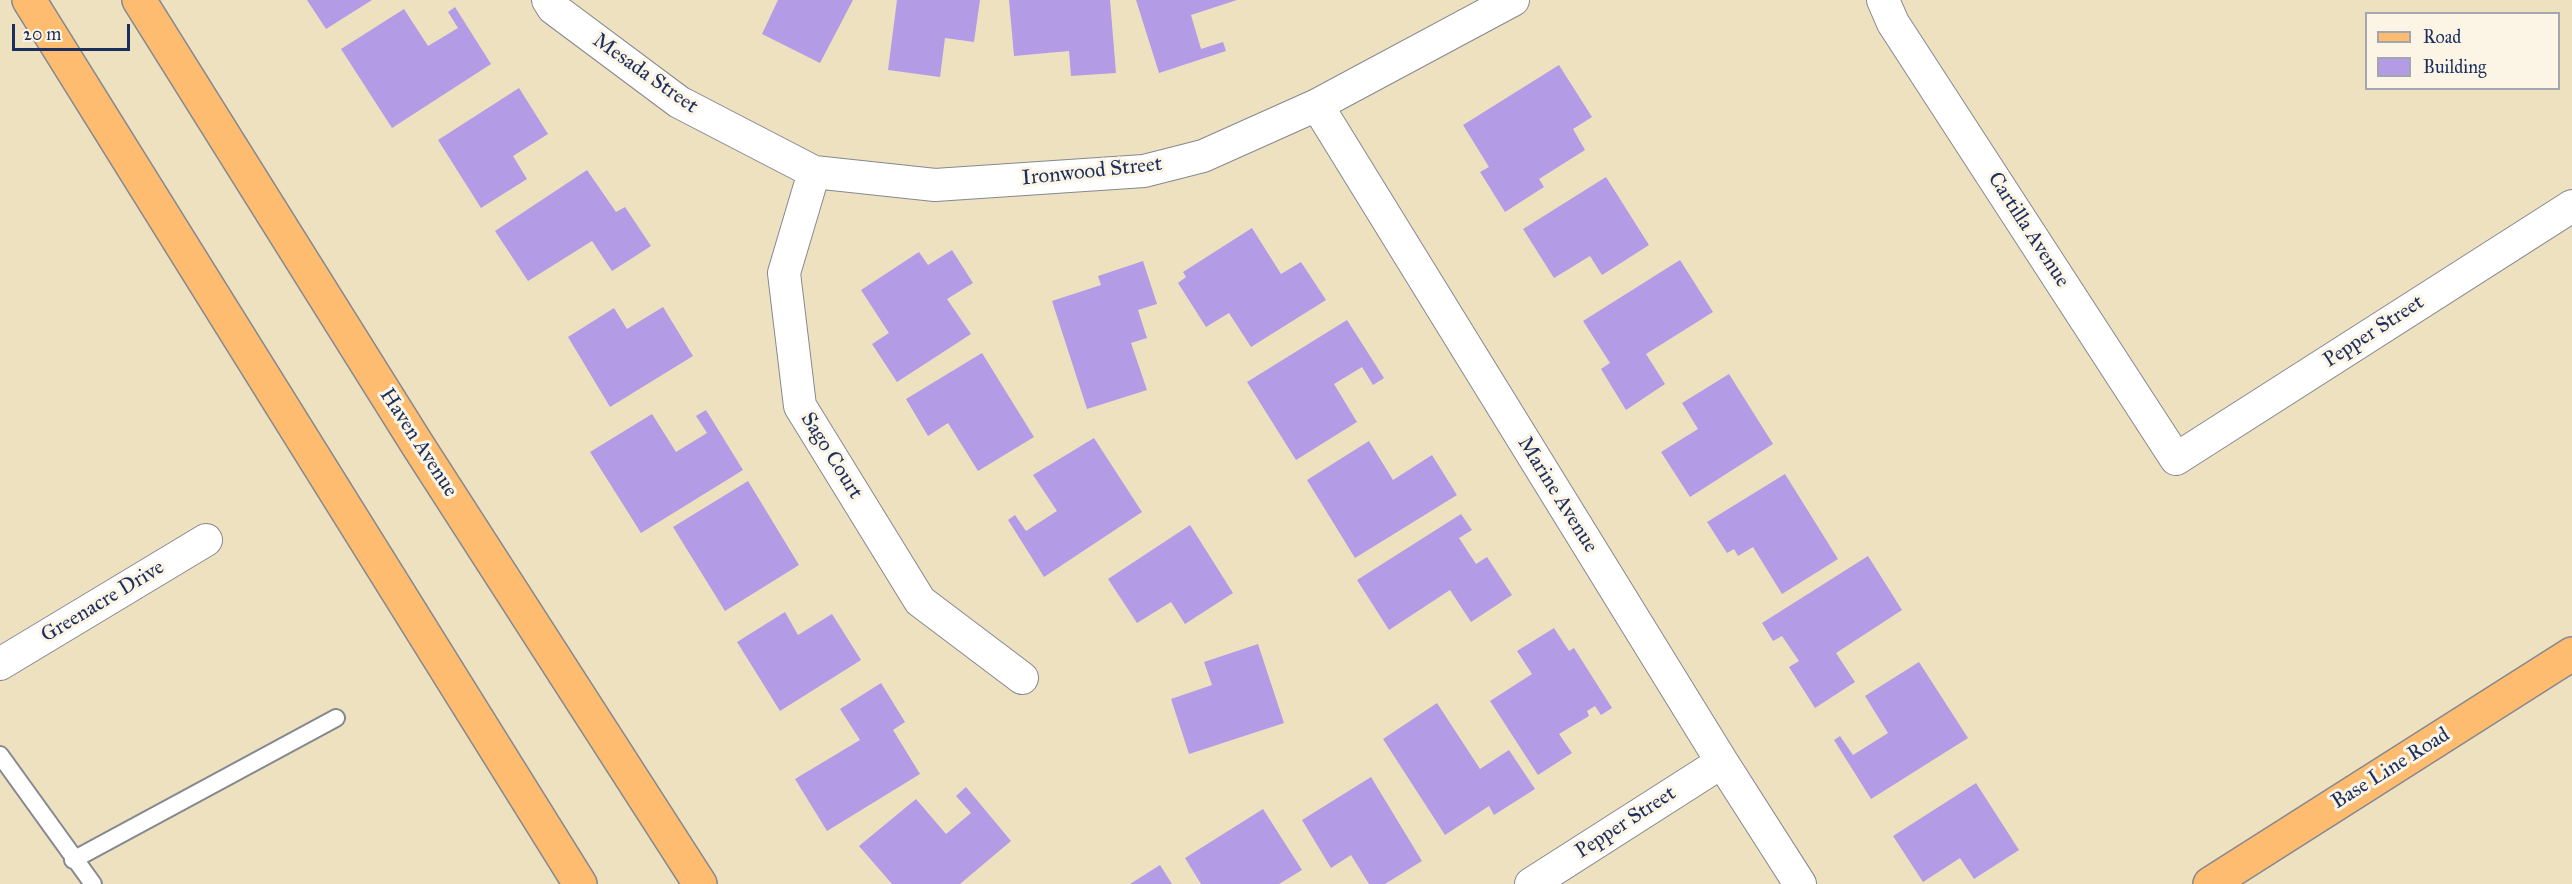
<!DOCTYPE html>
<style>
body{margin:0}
#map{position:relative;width:2572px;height:884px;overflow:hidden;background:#eee1c0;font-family:"IM FELL Great Primer",serif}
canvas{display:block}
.legend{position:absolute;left:2365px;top:12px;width:195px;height:78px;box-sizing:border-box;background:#fcf5e5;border:2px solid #a2a6af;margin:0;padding:8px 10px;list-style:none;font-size:18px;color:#1b2f5e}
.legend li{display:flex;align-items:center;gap:12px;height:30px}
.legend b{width:30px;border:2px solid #a2a6af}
.scale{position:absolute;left:12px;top:24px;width:118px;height:27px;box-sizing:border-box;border:3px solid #1b2f5e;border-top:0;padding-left:8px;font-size:18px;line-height:21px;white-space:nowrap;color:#1b2f5e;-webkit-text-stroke:4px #fcf5e5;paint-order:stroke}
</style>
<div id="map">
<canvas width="2572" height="884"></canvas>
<ul class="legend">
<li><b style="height:8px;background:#fdbc70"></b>Road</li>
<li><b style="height:16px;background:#b39be6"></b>Building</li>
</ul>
<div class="scale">20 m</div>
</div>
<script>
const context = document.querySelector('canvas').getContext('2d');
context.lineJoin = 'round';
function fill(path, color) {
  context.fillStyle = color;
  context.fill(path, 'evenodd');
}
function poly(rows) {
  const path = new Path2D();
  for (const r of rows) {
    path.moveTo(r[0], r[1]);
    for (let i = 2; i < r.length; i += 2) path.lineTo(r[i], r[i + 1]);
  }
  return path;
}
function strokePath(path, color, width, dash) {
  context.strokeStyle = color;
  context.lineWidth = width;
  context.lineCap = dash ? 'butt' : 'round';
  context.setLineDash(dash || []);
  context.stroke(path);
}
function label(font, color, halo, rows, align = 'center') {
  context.font = font + ' "IM FELL Great Primer",serif';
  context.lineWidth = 6;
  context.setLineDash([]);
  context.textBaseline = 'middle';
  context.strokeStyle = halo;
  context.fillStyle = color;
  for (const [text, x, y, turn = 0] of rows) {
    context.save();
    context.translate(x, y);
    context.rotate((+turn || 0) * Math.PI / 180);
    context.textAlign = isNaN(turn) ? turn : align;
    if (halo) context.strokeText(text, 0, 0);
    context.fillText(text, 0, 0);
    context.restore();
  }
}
fill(poly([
 [307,0,372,0,326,29],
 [778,0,853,0,820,63,762,34],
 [897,0,980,0,974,42,945,38,940,77,888,70],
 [1009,0,1110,0,1116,73,1071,76,1069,51,1014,56],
 [1136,0,1237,0,1191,15,1201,49,1223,42,1226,51,1159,73],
 [455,7,491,64,392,128,341,49,404,9,428,46,458,28,448,12],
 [1559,65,1592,117,1573,129,1585,150,1539,179,1544,187,1505,212,1480,172,1489,167,1463,125],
 [519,88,548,134,513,156,527,179,481,208,438,140],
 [587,170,616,212,625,207,651,246,612,271,592,241,528,281,495,231],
 [1606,177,1649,245,1602,275,1590,256,1554,278,1523,229],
 [1252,228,1281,274,1301,262,1326,300,1251,347,1229,313,1206,327,1178,283,1186,277,1183,272],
 [952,250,973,283,947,299,971,334,897,382,872,344,889,333,861,290,919,252,928,265],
 [1680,260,1713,312,1646,354,1665,384,1626,410,1601,369,1610,363,1583,321],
 [1143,261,1157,304,1138,310,1147,338,1131,343,1147,390,1087,409,1052,301,1101,285,1098,276],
 [663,307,693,356,610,407,568,337,614,308,627,329],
 [1347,320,1384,378,1373,385,1362,367,1334,384,1357,422,1296,460,1247,382],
 [982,353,1034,437,978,471,948,423,928,436,906,399],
 [1729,374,1773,444,1690,497,1661,452,1698,429,1682,403],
 [706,410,743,470,641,533,590,452,652,414,676,452,707,433,696,416],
 [1094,438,1142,512,1044,577,1008,520,1015,515,1026,531,1057,511,1033,475],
 [1369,441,1393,480,1432,455,1457,495,1355,558,1307,480],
 [1785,474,1838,559,1782,594,1753,547,1738,556,1734,549,1727,553,1707,522],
 [748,481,799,565,725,611,673,527],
 [1461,514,1472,530,1459,538,1476,564,1487,557,1512,595,1471,622,1450,590,1389,630,1357,580],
 [1190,525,1233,593,1185,624,1171,602,1137,623,1108,579],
 [1868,556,1902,610,1836,653,1855,682,1815,708,1789,667,1799,661,1782,636,1773,641,1762,623],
 [785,612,798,635,832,614,861,660,780,711,737,642],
 [1554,628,1569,651,1574,648,1612,708,1601,715,1595,706,1587,711,1589,716,1559,734,1572,753,1538,775,1490,701,1532,674,1517,651],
 [1258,644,1284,723,1189,754,1171,699,1212,685,1204,662],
 [1919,662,1968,738,1871,799,1834,740,1840,736,1853,755,1888,733,1865,696],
 [881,683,905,722,893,730,920,774,827,831,795,779,860,740,840,709],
 [1437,703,1480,769,1509,750,1535,789,1494,815,1489,806,1445,835,1383,739],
 [1371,777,1422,861,1385,884,1369,884,1351,855,1331,868,1302,820],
 [1976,783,2019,850,1974,879,1960,858,1923,882,1893,836],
 [966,787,1011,841,960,884,892,884,859,846,916,799,946,834,971,813,956,796],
 [1263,809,1302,870,1279,884,1201,884,1185,858],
 [1160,865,1172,884,1130,884]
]), '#b39be6');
const service = poly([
 [0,755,93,884],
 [73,860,336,718]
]);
const minor = poly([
 [548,0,553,8,679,102,814,172,935,185,1144,171,1203,156,1317,105,1513,0],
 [1883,0,1893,23,2176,459,2572,206],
 [1317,105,1722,762,1800,884],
 [814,172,784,273,800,406,920,601,1022,678],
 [0,664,206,540],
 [1531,884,1722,762]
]);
const primary = poly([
 [29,0,580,884],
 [139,0,417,444,700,884],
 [2210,884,2572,654]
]);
strokePath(service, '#84888f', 20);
strokePath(minor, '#84888f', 34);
strokePath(primary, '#84888f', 36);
strokePath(service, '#fff', 16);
strokePath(minor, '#fff', 32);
strokePath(primary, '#fdbc70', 33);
label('21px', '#1b2f5e', '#fcf5e5', [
 ["Mesada Street",645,74,35],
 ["Ironwood Street",1092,172,-6],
 ["Cartilla Avenue",2028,230,57],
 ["Pepper Street",2374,332,-33],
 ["Haven Avenue",418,443,57],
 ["Sago Court",831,456,58],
 ["Marine Avenue",1557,495,58],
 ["Greenacre Drive",103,602,-31],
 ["Base Line Road",2391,769,-32],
 ["Pepper Street",1626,823,-33]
]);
</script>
